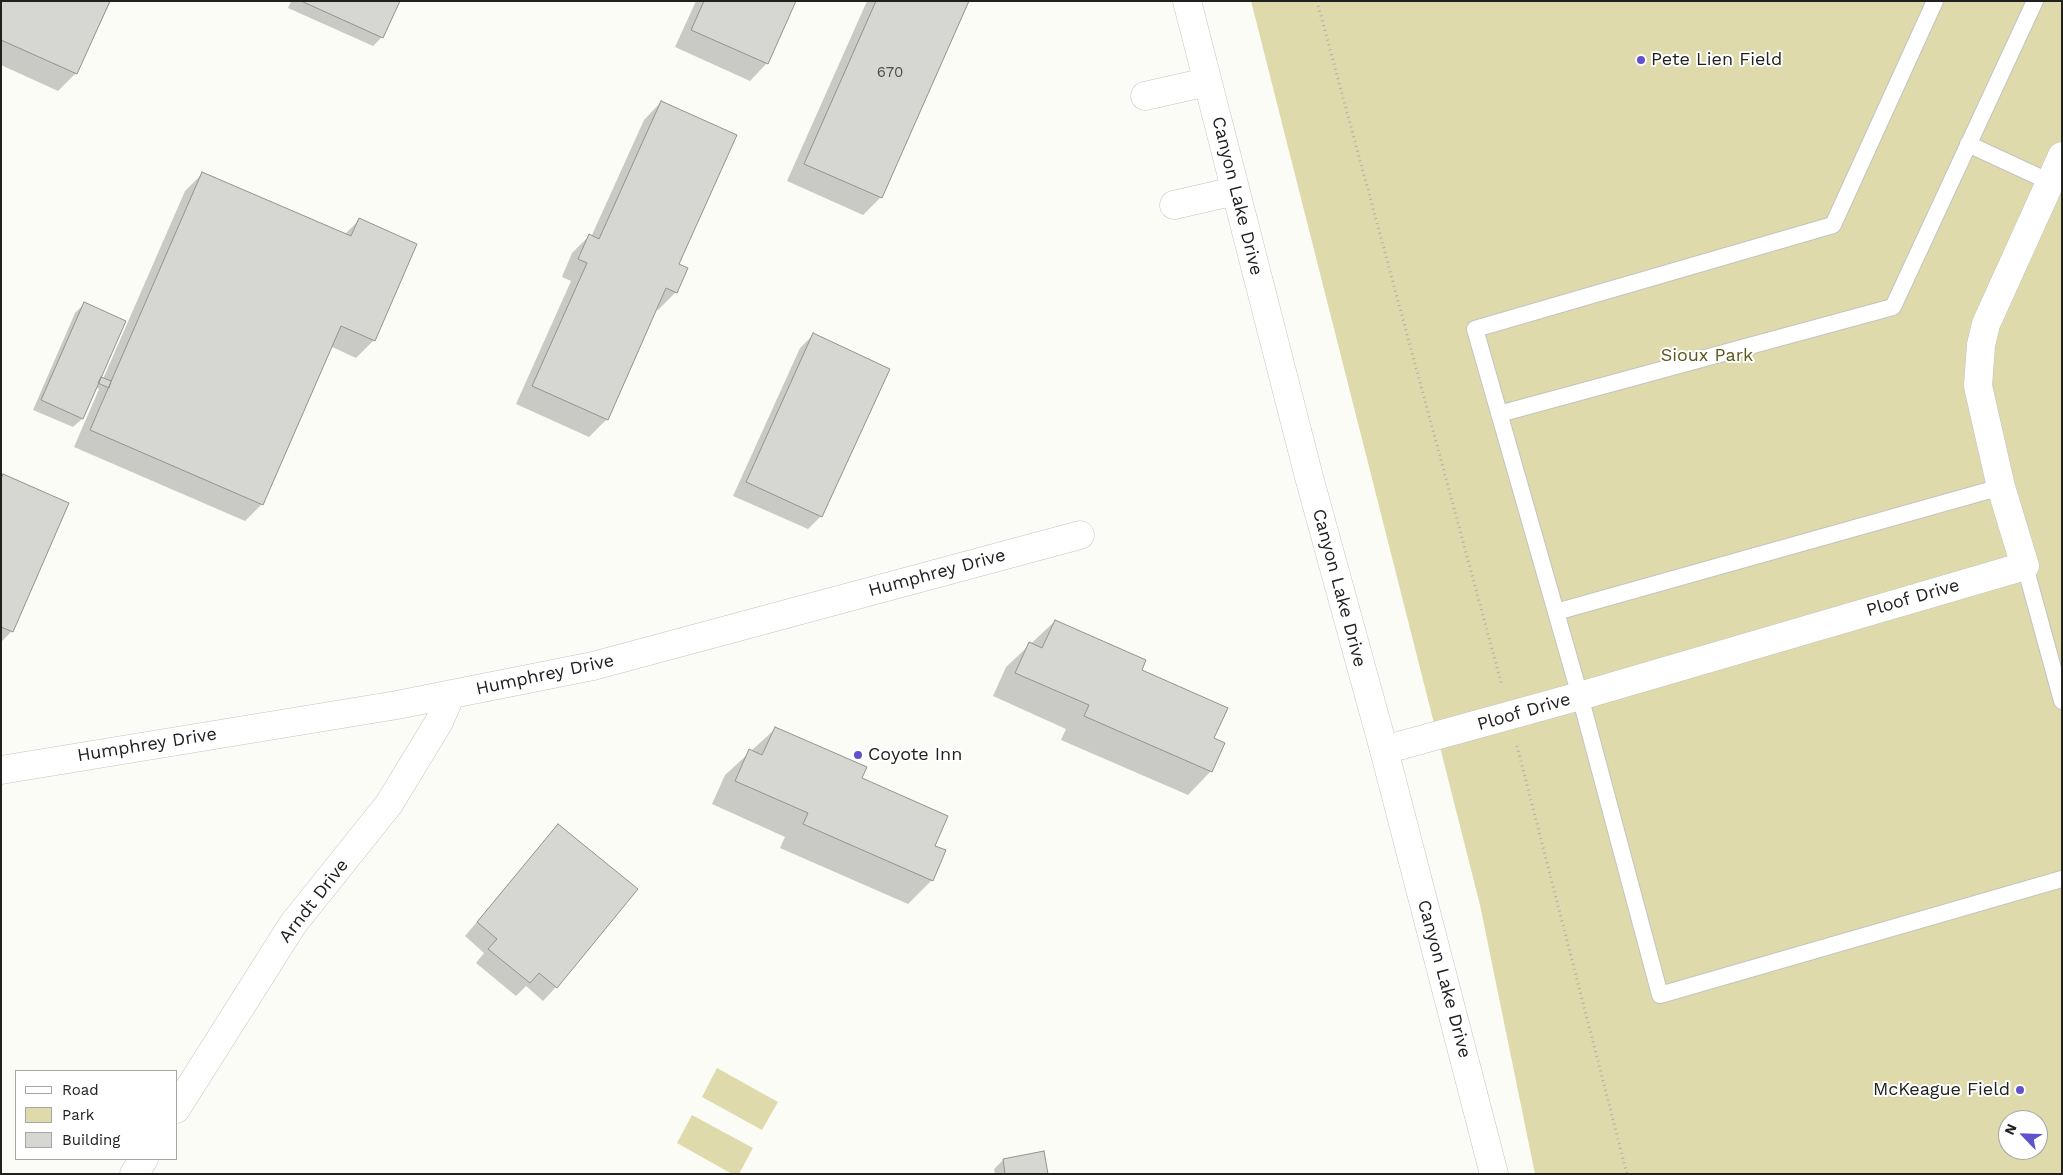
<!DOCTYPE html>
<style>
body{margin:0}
#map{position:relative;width:2063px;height:1175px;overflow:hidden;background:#fcfcf7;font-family:"Work Sans",sans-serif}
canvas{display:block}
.frame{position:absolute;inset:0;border:2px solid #20201e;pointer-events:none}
.legend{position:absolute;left:15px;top:1070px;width:162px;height:90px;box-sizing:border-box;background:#fff;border:1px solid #a6a6a5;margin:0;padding:6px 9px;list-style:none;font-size:15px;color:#20201e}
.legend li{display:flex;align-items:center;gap:10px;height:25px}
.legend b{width:25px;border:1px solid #a6a6a5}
.north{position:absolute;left:1998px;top:1110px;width:50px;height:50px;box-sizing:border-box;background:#fff;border:1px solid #a6a6a5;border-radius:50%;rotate:294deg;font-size:14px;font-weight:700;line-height:20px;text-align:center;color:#20201e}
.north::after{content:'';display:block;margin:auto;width:18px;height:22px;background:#6052cb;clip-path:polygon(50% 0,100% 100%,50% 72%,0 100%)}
</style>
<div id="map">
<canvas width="2063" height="1175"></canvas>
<div class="frame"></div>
<ul class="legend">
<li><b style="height:6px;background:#fff"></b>Road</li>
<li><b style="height:14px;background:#dedaac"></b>Park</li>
<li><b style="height:14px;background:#d6d6d2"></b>Building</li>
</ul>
<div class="north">N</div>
</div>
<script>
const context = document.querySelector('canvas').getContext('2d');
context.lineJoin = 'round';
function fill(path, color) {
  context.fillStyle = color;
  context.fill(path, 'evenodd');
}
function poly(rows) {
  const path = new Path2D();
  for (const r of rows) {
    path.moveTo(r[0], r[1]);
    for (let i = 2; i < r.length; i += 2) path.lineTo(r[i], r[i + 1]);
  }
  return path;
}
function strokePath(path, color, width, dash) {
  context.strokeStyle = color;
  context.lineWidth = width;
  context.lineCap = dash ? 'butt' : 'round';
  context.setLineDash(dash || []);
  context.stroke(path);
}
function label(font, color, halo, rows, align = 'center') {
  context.font = font + ' "Work Sans",sans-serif';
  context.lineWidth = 4;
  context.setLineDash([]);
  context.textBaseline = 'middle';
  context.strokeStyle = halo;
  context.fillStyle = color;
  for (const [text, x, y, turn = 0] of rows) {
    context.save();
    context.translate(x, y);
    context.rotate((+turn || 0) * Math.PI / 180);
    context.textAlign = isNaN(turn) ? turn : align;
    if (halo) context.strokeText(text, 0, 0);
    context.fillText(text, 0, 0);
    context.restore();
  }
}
fill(poly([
 [1251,1,2062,1,2062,1174,1535,1174,1480,905],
 [2008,1120,2038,1120,2038,1150,2008,1150],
 [717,1068,778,1102,762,1130,702,1097],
 [692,1115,753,1148,739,1174,732,1174,677,1143]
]), '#dedaac');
fill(poly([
 [1,1,111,1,76,73,58,91,1,65],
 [291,1,398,1,382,37,373,46,288,8],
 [696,1,795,1,767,63,750,81,675,47],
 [867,1,967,1,881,197,863,215,787,181],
 [661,102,677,264,676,292,658,310,656,308,607,419,589,437,516,404,571,281,562,277,572,253,589,236,591,237,644,120],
 [203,173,344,235,359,220,374,340,356,358,330,346,262,504,245,521,74,447,99,389,96,387,82,419,73,427,33,410,75,313,84,304,100,378,103,379,185,191],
 [813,335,821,516,808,529,733,496,800,348],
 [4,476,12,631,1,642,1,478],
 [1055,621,1140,670,1211,771,1188,795,1061,740,1066,729,993,696,1006,667],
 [775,729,861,778,932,880,908,904,780,848,785,837,712,804,725,775],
 [558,826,556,987,543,1001,526,986,516,996,476,963,484,953,465,936],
 [1003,1160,1047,1174,995,1174,994,1169]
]), '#0003');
const building = poly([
 [1,1,110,1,77,74,1,40,1,1],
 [301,1,400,1,383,38,301,1],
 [704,1,796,1,768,64,691,30,704,1],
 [876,1,969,1,882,198,804,164,876,1],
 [661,101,737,135,679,264,688,268,677,293,666,288,608,420,532,386,587,263,578,259,589,234,599,239,661,101],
 [202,172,351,236,359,218,417,244,375,341,341,326,263,505,90,430,202,172],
 [84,302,126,321,83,419,41,400,84,302],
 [813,333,890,369,822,517,746,482,813,333],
 [101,377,111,381,109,388,98,383,101,377],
 [3,474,69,503,13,632,1,627,1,479,3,474],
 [1055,620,1146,660,1142,670,1228,708,1214,738,1225,743,1212,772,1084,716,1089,705,1015,673,1029,642,1042,648,1055,620],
 [775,727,867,767,862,778,948,816,935,846,946,850,933,881,803,824,808,813,735,781,749,749,762,755,775,727],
 [558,824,638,889,557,988,539,973,530,983,488,949,497,939,477,922,558,824],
 [1044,1151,1048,1174,1005,1174,1003,1159,1044,1151]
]);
fill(building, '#d6d6d2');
strokePath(building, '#92928e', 1);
const service = poly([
 [1935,1,1833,225,1475,329,1580,696,1660,995,2062,879],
 [1968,144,2050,182],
 [1499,414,1893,307,2035,1],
 [2025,566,2062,701],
 [1556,612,2001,487]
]);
const minor = poly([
 [1145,96,1207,82],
 [1174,205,1235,191],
 [1384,750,1580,696,2025,566,2001,487,1978,386,1981,345,1986,324,2062,156],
 [1,770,397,705,593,666,1080,535],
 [176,1109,293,924,389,804,439,722,451,694],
 [134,1174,144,1159]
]);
const tertiary = poly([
 [1187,1,1309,477,1384,750,1494,1174]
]);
strokePath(service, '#c4c4bf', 18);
strokePath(minor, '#c4c4bf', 29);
strokePath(tertiary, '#c4c4bf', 29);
strokePath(poly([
 [1317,1,1502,686],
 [1517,746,1627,1174]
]), '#afafab', 3, [1, 4]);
strokePath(service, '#fff', 16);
strokePath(minor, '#fff', 28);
strokePath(tertiary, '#fff', 28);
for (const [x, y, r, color] of [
 [1641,60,5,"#6052cb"],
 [858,755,5,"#6052cb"],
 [2020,1090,5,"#6052cb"]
]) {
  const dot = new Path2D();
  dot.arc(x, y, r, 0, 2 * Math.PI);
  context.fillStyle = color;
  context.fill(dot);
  strokePath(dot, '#fff', 2);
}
label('15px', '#4e4e4b', null, [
 ["670",890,73]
]);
label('18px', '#20201e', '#fff', [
 ["Pete Lien Field",1651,60],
 ["Coyote Inn",868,755],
 ["McKeague Field",2010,1090,"right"]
], 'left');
label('18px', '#20201e', '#fff', [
 ["Canyon Lake Drive",1237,196,76],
 ["Humphrey Drive",937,573,-15],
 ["Canyon Lake Drive",1339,588,75],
 ["Ploof Drive",1913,598,-16],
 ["Humphrey Drive",545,675,-12],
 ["Ploof Drive",1524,712,-16],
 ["Humphrey Drive",147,745,-9],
 ["Arndt Drive",314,901,-52],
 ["Canyon Lake Drive",1444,979,75]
]);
label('18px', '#5c561a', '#fff', [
 ["Sioux Park",1707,356]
]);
</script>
